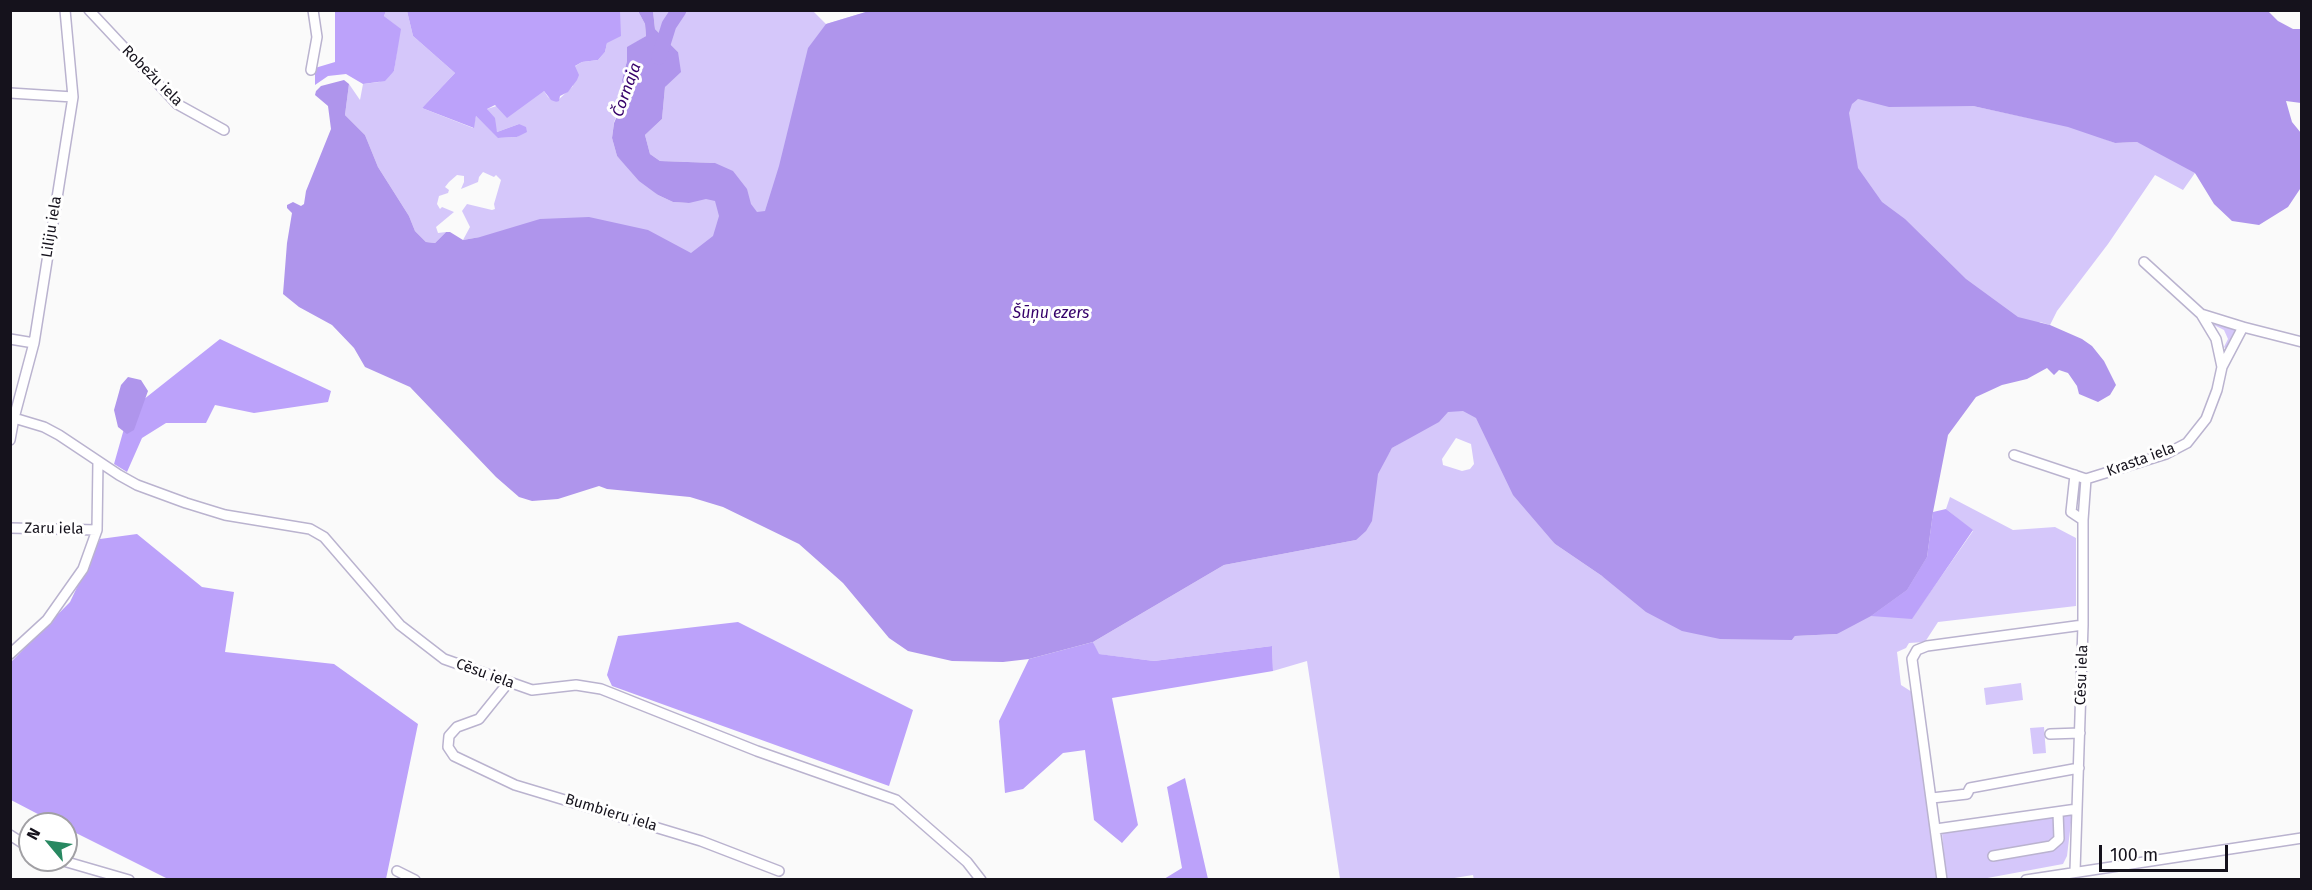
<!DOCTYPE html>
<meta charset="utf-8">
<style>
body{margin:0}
#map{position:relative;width:2312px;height:890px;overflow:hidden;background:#fafafa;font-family:"Fira Sans",sans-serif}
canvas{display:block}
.frame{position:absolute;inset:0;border:12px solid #15121c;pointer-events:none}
.north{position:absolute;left:18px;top:812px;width:60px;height:60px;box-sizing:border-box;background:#fff;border:2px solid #a1a0a4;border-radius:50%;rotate:299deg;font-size:16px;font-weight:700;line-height:24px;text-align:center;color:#15121c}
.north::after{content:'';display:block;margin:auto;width:21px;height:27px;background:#288861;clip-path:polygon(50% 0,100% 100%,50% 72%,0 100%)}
.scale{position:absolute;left:2099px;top:845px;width:129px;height:27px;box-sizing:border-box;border:3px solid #15121c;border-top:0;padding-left:8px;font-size:18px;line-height:21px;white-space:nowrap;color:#15121c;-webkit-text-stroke:4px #fff;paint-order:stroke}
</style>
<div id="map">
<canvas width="2312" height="890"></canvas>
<div class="frame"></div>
<div class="north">N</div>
<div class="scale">100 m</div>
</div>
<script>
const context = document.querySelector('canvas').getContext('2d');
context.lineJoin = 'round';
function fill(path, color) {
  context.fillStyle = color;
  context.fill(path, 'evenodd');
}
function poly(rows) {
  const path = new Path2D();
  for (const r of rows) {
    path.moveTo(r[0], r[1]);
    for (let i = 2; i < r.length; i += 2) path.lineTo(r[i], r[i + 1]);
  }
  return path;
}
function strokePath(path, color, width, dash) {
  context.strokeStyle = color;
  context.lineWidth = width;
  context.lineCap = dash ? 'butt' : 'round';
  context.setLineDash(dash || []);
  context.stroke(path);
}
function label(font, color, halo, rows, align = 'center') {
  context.font = font + ' "Fira Sans",sans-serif';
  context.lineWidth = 6;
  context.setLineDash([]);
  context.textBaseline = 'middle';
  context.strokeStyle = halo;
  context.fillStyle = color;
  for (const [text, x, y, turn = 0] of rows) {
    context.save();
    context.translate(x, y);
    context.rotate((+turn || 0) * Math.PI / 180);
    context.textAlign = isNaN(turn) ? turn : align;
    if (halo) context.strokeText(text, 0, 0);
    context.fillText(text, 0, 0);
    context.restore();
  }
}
fill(poly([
 [386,11,407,11,413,36,455,73,422,108,473,128,476,116,499,138,517,137,522,133,519,124,497,132,487,109,544,91,548,97,556,102,573,86,574,67,582,62,598,60,605,52,607,43,564,11,638,11,645,24,646,36,627,48,627,61,622,80,625,98,614,122,612,138,617,156,658,195,673,202,689,203,715,163,660,161,650,154,645,135,662,119,665,87,678,52,655,29,653,11,813,11,826,24,869,11,798,204,695,265,480,237,463,240,470,227,462,211,467,204,492,210,495,209,494,204,501,180,496,175,494,177,483,172,479,177,478,182,461,189,464,182,464,176,457,175,449,182,445,187,449,190,448,193,439,196,437,204,440,209,442,207,454,212,436,227,438,233,446,232,435,243,426,242,415,231,409,216,378,167,365,135,345,115,349,84,360,100,363,84,379,82,394,71,400,29,384,16],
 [1858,99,1973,106,2034,119,2037,113,2115,143,2137,142,2192,155,2199,178,2195,173,2183,190,2155,175,2108,244,2057,311,2050,325,2040,322,2028,335,1868,204,1831,104],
 [2216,323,2237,329,2226,349,2224,347,2228,339,2224,330,2214,325],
 [1449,403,1488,423,1555,544,1602,576,1792,640,1795,636,1837,634,1933,512,1927,557,1912,618,1973,531,1946,509,1950,497,2013,530,2055,527,2076,538,2076,606,1938,622,1925,642,1909,643,1906,648,1897,652,1901,685,1912,692,1937,879,1474,880,1473,875,1442,880,1340,879,1307,661,1273,671,1272,646,1154,661,1098,654,1093,642,1224,565,1356,540,1361,498,1392,448,1420,431],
 [1456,438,1471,444,1474,464,1470,469,1462,471,1443,465,1442,459],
 [2021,683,2023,700,1986,705,1984,688],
 [2044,727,2046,753,2033,754,2030,728],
 [2069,813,2072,814,2067,856,2063,864,1982,879,1948,879,1946,876,1942,833,1944,831]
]), '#d5c7fa');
fill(poly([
 [564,10,567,12,620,11,621,36,607,43,605,52,598,60,582,62,575,66,579,75,577,80,568,92,560,96,559,101,556,102,551,100,544,91,507,118,495,105,487,109,495,118,497,132,519,124,526,127,527,132,517,137,498,138,476,116,474,128,422,108,455,73,413,36,407,11],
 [335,11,386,11,384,16,401,29,394,71,385,81,363,84,346,74,328,76,315,85,315,68,335,62],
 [220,339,331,391,328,402,254,413,215,405,206,423,166,423,142,438,127,472,114,464,129,411],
 [1946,509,1973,530,1912,619,1871,616,1907,590,1927,557,1933,512],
 [137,534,202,587,234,592,225,652,334,664,418,724,386,879,168,879,66,828,66,824,57,824,11,800,10,663,70,602,100,539],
 [738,622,913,710,889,786,612,686,607,675,618,636],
 [1093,642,1099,654,1154,661,1272,646,1273,671,1112,698,1138,825,1122,843,1094,820,1085,750,1063,753,1023,789,1005,793,999,721,1029,659],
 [1185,778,1208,879,1164,879,1182,868,1167,787]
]), '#bca2fa');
fill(poly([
 [2268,11,2278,21,2293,29,2301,29,2301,103,2286,101,2292,122,2301,133,2302,186,2288,207,2259,225,2232,221,2214,204,2195,173,2137,142,2115,143,2068,127,1973,106,1889,107,1858,99,1852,104,1849,113,1858,168,1882,202,1905,219,1966,279,2018,317,2050,325,2082,339,2092,346,2104,361,2116,385,2110,395,2098,402,2079,394,2077,386,2068,373,2059,370,2054,375,2047,368,2027,379,2002,385,1976,397,1948,435,1933,512,1927,557,1907,590,1871,616,1837,634,1795,636,1792,640,1720,639,1682,631,1646,612,1602,576,1555,544,1513,495,1476,418,1463,411,1448,412,1439,422,1392,448,1378,474,1372,521,1366,531,1356,540,1224,565,1093,642,1029,659,1003,662,952,661,908,651,889,638,843,583,799,544,723,507,690,497,607,489,599,486,558,499,532,501,519,497,496,477,410,387,365,367,354,348,332,325,299,307,283,294,287,243,292,213,287,208,287,205,293,202,301,206,304,204,306,191,331,129,328,106,315,95,316,91,321,86,344,80,349,84,345,115,365,135,378,167,409,216,415,231,426,242,435,243,446,232,450,232,463,240,480,237,540,219,589,217,648,230,691,253,713,236,719,216,715,201,706,199,689,203,673,202,658,195,639,181,617,156,612,138,614,123,625,98,622,80,627,61,627,47,646,36,645,24,638,11,653,11,655,29,678,52,681,72,665,87,662,119,645,135,650,154,660,161,715,163,733,171,747,189,751,204,757,212,765,211,779,166,808,48,826,24,869,11],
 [128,377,141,380,148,391,134,430,127,434,118,427,114,410,121,385]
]), '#af95ec');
strokePath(poly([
 [659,57,669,25,679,10]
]), '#af95ec', 15);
const street = poly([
 [89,10,177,104,224,130],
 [311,70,317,37,313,10],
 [10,93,73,97],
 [2144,262,2201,314,2216,339,2222,367],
 [2201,314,2243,327],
 [10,339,34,343],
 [14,418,44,427,59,435,119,475,137,485,186,503,225,515,310,529,324,537,400,625,444,659,532,690,576,685,601,689,757,751,896,800,967,862,981,880],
 [10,440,14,418,34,343,73,97,65,10],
 [2014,455,2086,479,2166,454,2187,443,2206,419,2217,390,2222,367,2243,327,2302,342],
 [2075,475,2071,512,2083,520],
 [10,528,97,530],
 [10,654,47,620,83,569,97,530,98,461],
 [508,683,479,719,457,727,449,736,448,747,454,756,515,785,701,841,779,871],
 [2050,734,2080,733],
 [1932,798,1967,794,1970,788,2079,768],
 [1936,829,2077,809],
 [10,835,30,848],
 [1993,856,2051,846,2059,839,2058,812],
 [60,860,129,880],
 [397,871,415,880],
 [2075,871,2083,625,2083,520,2086,479],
 [1942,880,1912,659,1917,650,1927,646,2083,625],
 [2026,880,2302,838]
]);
strokePath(street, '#bab3cf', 12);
strokePath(street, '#fff', 9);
label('15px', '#15121c', '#fff', [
 ["Robežu iela",152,76,45],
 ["Liliju iela",52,227,-81],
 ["Krasta iela",2141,460,-20],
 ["Zaru iela",54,529,1],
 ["Cēsu iela",485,674,20],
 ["Cēsu iela",2082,675,-88],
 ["Bumbieru iela",611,813,17]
]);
label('italic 16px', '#35006a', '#fff', [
 ["Čornaja",627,90,-70],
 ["Šūņu ezers",1051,314]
]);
</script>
